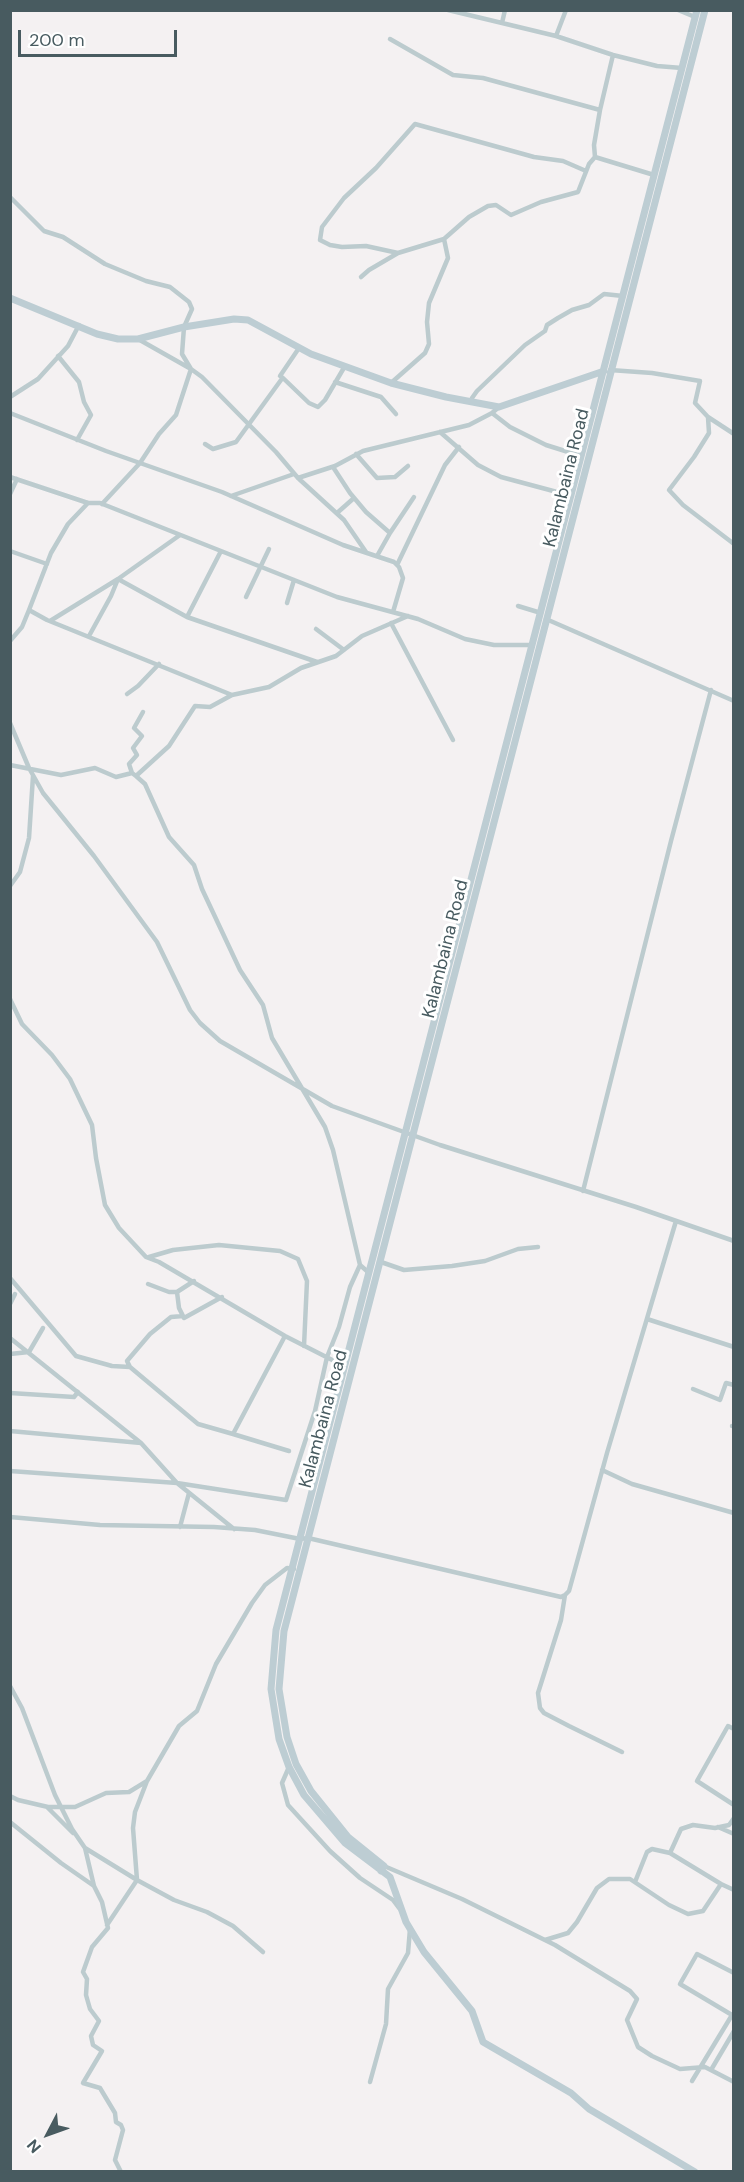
<!DOCTYPE html>
<style>
body{margin:0}
#map{position:relative;width:744px;height:2182px;overflow:hidden;background:#f4f1f2;font-family:"DM Sans",sans-serif}
canvas{display:block}
.frame{position:absolute;inset:0;border:12px solid #485b60;pointer-events:none}
.north{position:absolute;left:18px;top:2104px;width:60px;height:60px;-webkit-text-stroke:4px #fff;paint-order:stroke;rotate:229deg;font-size:16px;font-weight:700;line-height:24px;text-align:center;color:#485b60}
.north::after{content:'';display:block;margin:auto;width:21px;height:27px;background:#485b60;clip-path:polygon(50% 0,100% 100%,50% 72%,0 100%)}
.scale{position:absolute;left:18px;top:30px;width:159px;height:27px;box-sizing:border-box;border:3px solid #485b60;border-top:0;padding-left:8px;font-size:18px;line-height:21px;white-space:nowrap;color:#485b60;-webkit-text-stroke:4px #fff;paint-order:stroke}
</style>
<div id="map">
<canvas width="744" height="2182"></canvas>
<div class="frame"></div>
<div class="north">N</div>
<div class="scale">200 m</div>
</div>
<script>
const context = document.querySelector('canvas').getContext('2d');
context.lineJoin = 'round';
function poly(rows) {
  const path = new Path2D();
  for (const r of rows) {
    path.moveTo(r[0], r[1]);
    for (let i = 2; i < r.length; i += 2) path.lineTo(r[i], r[i + 1]);
  }
  return path;
}
function strokePath(path, color, width, dash) {
  context.strokeStyle = color;
  context.lineWidth = width;
  context.lineCap = dash ? 'butt' : 'round';
  context.setLineDash(dash || []);
  context.stroke(path);
}
function label(font, color, halo, rows, align = 'center') {
  context.font = font + ' "DM Sans",sans-serif';
  context.lineWidth = 6;
  context.setLineDash([]);
  context.textBaseline = 'middle';
  context.strokeStyle = halo;
  context.fillStyle = color;
  for (const [text, x, y, turn = 0] of rows) {
    context.save();
    context.translate(x, y);
    context.rotate((+turn || 0) * Math.PI / 180);
    context.textAlign = isNaN(turn) ? turn : align;
    if (halo) context.strokeText(text, 0, 0);
    context.fillText(text, 0, 0);
    context.restore();
  }
}
strokePath(poly([
 [448,10,556,36,613,55,657,66,682,68],
 [678,10,695,17],
 [502,23,505,10],
 [556,36,566,10],
 [390,39,453,75,483,78,600,110,613,55],
 [595,157,594,145,600,110],
 [10,197,44,231,63,237,105,264,146,281,170,287,189,302,192,309,184,327,182,354,191,369,176,415,159,434,140,463,102,504],
 [398,253,366,246,342,247,330,245,320,240,322,227,344,198,376,168,415,124,534,157,563,161,586,171],
 [361,277,369,270,398,253,444,239,469,217,488,206,496,205,511,215,541,202,578,192,589,164,595,157,654,175],
 [138,339,191,369,202,377,276,452,298,478,344,520,366,552],
 [58,356,79,382,84,402,91,415,77,440],
 [610,370,652,373,700,381,695,403,708,417,734,434],
 [283,378,309,403,318,407,325,400,345,366],
 [335,382,381,397,396,414],
 [391,383,425,353,429,344,427,322,429,303,448,258,444,239],
 [10,397,38,379,68,346,79,325],
 [472,402,472,398,477,391,525,345,545,331,547,325,558,318,572,310,589,305,604,294,623,296],
 [10,413,106,451,222,492,343,545,394,562,399,567,403,578,393,612],
 [492,413,510,427,546,445,581,456],
 [708,417,709,433,694,457,669,490,683,505,734,544],
 [440,432,478,465,501,477,572,496],
 [205,444,213,449,236,442,281,380,283,378,280,376,299,348],
 [356,454,377,478,395,477,408,466],
 [333,467,350,493,366,512,390,533,377,556],
 [10,477,88,503,100,503,337,597,418,619,465,639,494,645,532,645],
 [298,478,335,466,363,451,469,425,492,413,499,407],
 [10,494,17,479],
 [231,496,294,474],
 [88,503,68,524,51,553,29,610,47,620,232,695],
 [337,513,354,498],
 [390,533,414,497],
 [10,551,47,564],
 [221,551,187,617,317,662],
 [397,565,445,465,459,447],
 [246,597,269,549],
 [287,603,294,580],
 [518,606,541,613],
 [546,619,734,701],
 [50,621,118,579,180,535],
 [391,623,453,740],
 [316,629,344,650],
 [89,636,111,596,118,579,187,617],
 [10,641,22,627,29,610],
 [127,694,138,686,159,664],
 [10,723,29,768,43,793,94,856,157,942,190,1010,200,1023,220,1041,332,1106,440,1145,636,1207,734,1241],
 [10,765,61,775,95,768,116,777,132,773,136,776],
 [132,773,129,764,137,755,133,748,142,736,134,728,143,712],
 [10,886,20,872,29,838,33,776],
 [10,999,22,1024,52,1055,70,1079,92,1125,96,1158,105,1205,119,1228,146,1257,159,1262,285,1336,344,1366],
 [583,1191,671,841,711,690],
 [149,1257,173,1250,219,1245,280,1251,298,1259,307,1281,304,1346],
 [381,1262,404,1270,452,1266,485,1261,518,1249,538,1247],
 [368,1272,360,1265,333,1150,325,1127,272,1038,263,1005,240,970,202,889,194,865,169,837,145,784,136,776,169,746,195,706,210,707,232,695,269,687,301,668,336,656,362,636,408,616],
 [10,1278,76,1356,112,1366,130,1367,198,1424,233,1434,285,1336],
 [148,1284,169,1292,177,1292,194,1281],
 [177,1292,179,1308,184,1318,222,1297],
 [10,1304,15,1294],
 [647,1319,734,1347],
 [10,1338,141,1443,177,1483,286,1500,315,1411,327,1357,339,1327,350,1287,360,1265],
 [10,1354,29,1352,43,1328],
 [130,1367,127,1361,150,1334,171,1317,183,1316],
 [693,1389,720,1400,726,1383,734,1385],
 [10,1393,74,1397,78,1392],
 [732,1426,734,1426],
 [10,1431,141,1443],
 [233,1434,289,1451],
 [602,1470,632,1484,734,1513],
 [10,1471,177,1483,234,1529],
 [10,1517,100,1525,214,1527,255,1530,300,1539,308,1538,561,1597,565,1595,569,1591,607,1453,676,1221],
 [180,1527,189,1493],
 [565,1595,561,1620,538,1693,540,1708,544,1713,569,1726,622,1752],
 [10,1686,22,1708,55,1795,72,1829,85,1848,94,1886,102,1902,108,1928,92,1947,83,1972,87,1979,86,1995,90,2009,99,2021,91,2036,93,2045,102,2051,83,2083,100,2088,115,2113,116,2122,121,2125,123,2130,115,2160,121,2172],
 [734,1729,728,1726,697,1781,734,1805],
 [289,1767,282,1783,288,1805,330,1851,360,1878,393,1900,399,1908],
 [10,1796,18,1800,48,1807,75,1807,106,1793,129,1792,147,1781],
 [47,1807,73,1833],
 [10,1822,61,1863,94,1886],
 [718,1827,734,1834],
 [85,1848,137,1880,107,1925],
 [670,1853,721,1884],
 [384,1866,462,1899,555,1945,630,1991,637,1999,627,2020,638,2047,652,2056,680,2069,705,2067,734,2082],
 [635,1882,647,1852,652,1849,670,1853,681,1829,693,1825,715,1828,729,1825,734,1818],
 [545,1940,568,1933,577,1922,597,1888,609,1879,630,1879,669,1905,688,1914,703,1911,721,1884,734,1890],
 [263,1952,233,1926,207,1912,174,1900,137,1880,133,1828,135,1812,147,1781,179,1726,197,1711,216,1664,252,1603,265,1585,287,1568,294,1569],
 [711,2070,734,2031],
 [692,2081,732,2015,680,1984,697,1954,734,1973],
 [370,2082,386,2024,388,1989,408,1953,410,1929]
]), '#bccbce', 4.5);
strokePath(poly([
 [10,298,97,334,118,339,138,339,184,327,234,319,248,320,311,354,391,383,446,397,499,407,604,371],
 [381,1871,384,1866,348,1837,311,1791,296,1764,287,1737,279,1689,284,1631,705,10],
 [695,2172,589,2109,571,2093,483,2042,472,2011,424,1952,406,1922,390,1877,345,1843,304,1795,289,1767,279,1739,271,1689,276,1630,697,10]
]), '#bdcdd3', 7);
label('18px', '#485b60', '#fff', [
 ["Kalambaina Road",567,478,-76],
 ["Kalambaina Road",446,949,-76],
 ["Kalambaina Road",324,1419,-75]
]);
</script>
